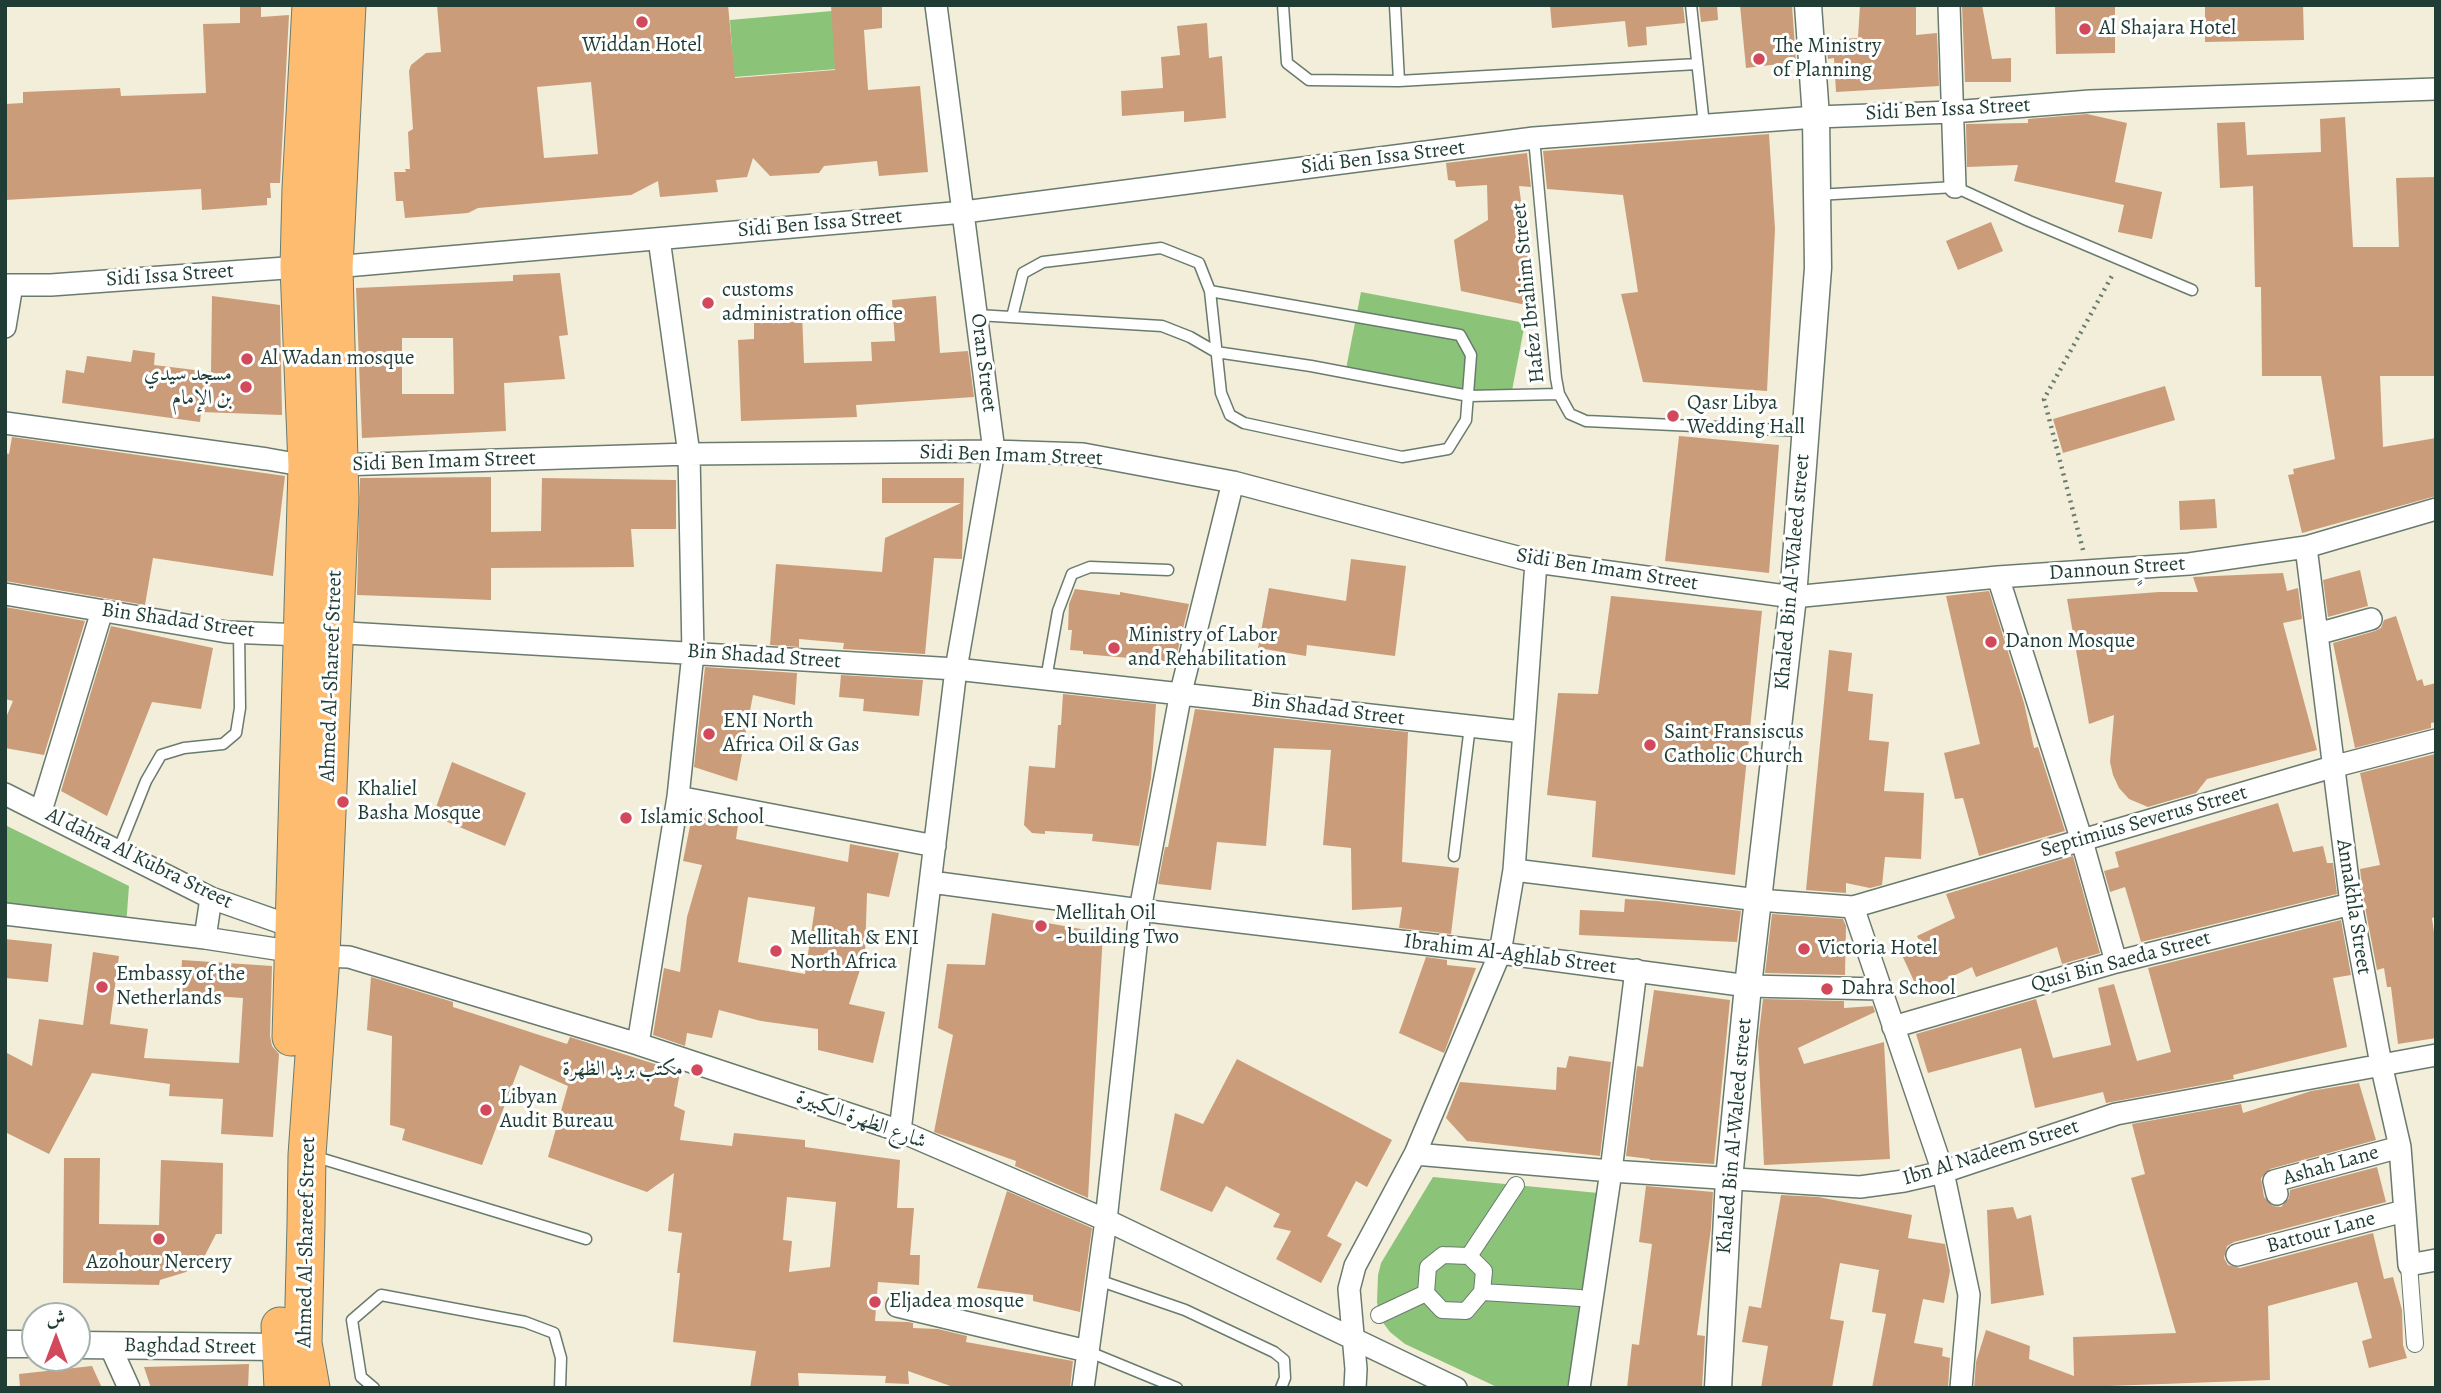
<!DOCTYPE html>
<meta charset="utf-8">
<style>
body{margin:0}
#map{position:relative;width:2441px;height:1393px;overflow:hidden;background:#f2eed9;font-family:Alegreya,Amiri,serif}
canvas{display:block}
.frame{position:absolute;inset:0;border:7px solid #1f3d34;pointer-events:none}
.north{position:absolute;left:21px;top:1302px;width:70px;height:70px;box-sizing:border-box;background:#fff;border:2px solid #a5b1ae;border-radius:50%;rotate:0deg;font-size:19px;font-weight:700;line-height:28px;text-align:center;color:#1f3d34}
.north::after{content:'';display:block;margin:auto;width:24px;height:32px;background:#d1495b;clip-path:polygon(50% 0,100% 100%,50% 72%,0 100%)}
</style>
<div id="map">
<canvas width="2441" height="1393"></canvas>
<div class="frame"></div>
<div class="north">ش</div>
</div>
<script>
const context = document.querySelector('canvas').getContext('2d');
context.lineJoin = 'round';
function fill(path, color) {
  context.fillStyle = color;
  context.fill(path, 'evenodd');
}
function poly(rows) {
  const path = new Path2D();
  for (const r of rows) {
    path.moveTo(r[0], r[1]);
    for (let i = 2; i < r.length; i += 2) path.lineTo(r[i], r[i + 1]);
  }
  return path;
}
function strokePath(path, color, width, dash) {
  context.strokeStyle = color;
  context.lineWidth = width;
  context.lineCap = dash ? 'butt' : 'round';
  context.setLineDash(dash || []);
  context.stroke(path);
}
function label(font, color, halo, rows, align = 'center') {
  context.font = font + ' Alegreya,Amiri,serif';
  context.lineWidth = 6;
  context.setLineDash([]);
  context.textBaseline = 'middle';
  context.strokeStyle = halo;
  context.fillStyle = color;
  for (const [text, x, y, turn = 0] of rows) {
    context.save();
    context.translate(x, y);
    context.rotate((+turn || 0) * Math.PI / 180);
    context.textAlign = isNaN(turn) ? turn : align;
    if (halo) context.strokeText(text, 0, 0);
    context.fillText(text, 0, 0);
    context.restore();
  }
}
fill(poly([
 [832,11,837,69,734,77,730,20],
 [1361,292,1525,323,1510,401,1346,369],
 [5,825,129,886,126,926,5,905],
 [1433,1177,1598,1193,1567,1388,1499,1388,1405,1344,1390,1332,1384,1324,1379,1315,1377,1302,1378,1275,1381,1263]
]), '#8bc478');
fill(poly([
 [240,5,261,5,261,17,289,15,280,183,270,183,271,198,267,198,267,205,202,210,201,189,5,200,5,104,23,103,23,92,120,88,121,96,206,93,203,24,240,23],
 [437,5,728,5,735,78,835,70,831,5,882,5,882,28,864,30,868,90,920,86,928,172,879,176,877,161,824,166,819,173,770,176,753,158,747,177,716,180,718,192,660,197,658,181,631,195,478,208,468,213,405,218,403,201,396,201,394,172,406,172,405,169,410,169,408,132,413,129,409,71,411,65,426,53,441,52],
 [591,82,598,154,544,158,537,87],
 [1550,5,1683,5,1685,23,1646,27,1647,45,1628,47,1625,21,1552,28],
 [1699,5,1717,5,1718,20,1701,22],
 [1740,5,1792,5,1796,62,1746,68],
 [1860,5,1916,5,1916,35,1937,33,1939,86,1836,92,1834,58,1828,59,1826,40,1858,38],
 [1962,5,1982,5,1992,59,2011,58,2011,82,1965,82],
 [2055,5,2115,5,2115,53,2056,54],
 [2205,5,2303,5,2304,40,2205,42],
 [1207,23,1209,58,1222,56,1226,118,1184,122,1184,111,1122,116,1121,91,1163,88,1161,57,1180,55,1177,26],
 [2087,114,2127,123,2115,182,2162,192,2152,239,2118,232,2124,205,2014,181,2018,165,1967,167,1966,124,2028,123,2028,119],
 [2345,117,2353,247,2399,247,2396,178,2436,177,2436,376,2380,376,2383,447,2436,438,2436,496,2302,533,2288,475,2294,474,2293,469,2335,459,2321,376,2262,376,2261,287,2255,287,2253,186,2220,188,2217,123,2245,122,2247,155,2321,152,2320,119],
 [1769,134,1775,229,1767,391,1643,382,1621,294,1638,292,1623,195,1547,189,1543,151],
 [1527,153,1531,187,1519,186,1535,307,1461,291,1454,240,1488,220,1487,185,1456,187,1455,181,1448,180,1446,163],
 [1991,222,2003,251,1958,270,1946,241],
 [560,273,568,335,559,336,565,379,504,383,506,431,362,438,356,288,513,281,513,275],
 [402,338,453,338,454,394,402,394],
 [212,296,280,305,282,415,201,412,200,422,62,403,66,370,84,373,87,356,131,362,133,350,155,353,154,365,211,372],
 [936,296,940,353,968,351,974,397,856,405,857,417,741,421,738,340,754,339,754,315,802,313,804,363,872,361,871,342,895,341,892,300],
 [2165,386,2175,420,2063,453,2053,419],
 [1679,436,1779,445,1769,573,1665,561],
 [12,437,285,476,273,576,153,558,145,605,5,581,5,453,9,454],
 [491,477,491,532,541,531,542,478,676,480,676,529,631,529,634,567,491,568,491,600,357,595,360,478],
 [882,478,964,478,962,559,934,558,925,654,843,649,844,643,799,639,799,647,770,645,776,564,882,572,885,538,961,503,882,503],
 [2215,499,2217,528,2180,530,2179,501],
 [1351,559,1406,566,1395,656,1307,645,1306,656,1258,648,1269,588,1346,601],
 [2360,570,2368,606,2328,617,2323,580],
 [2283,573,2287,591,2298,588,2302,619,2283,623,2317,750,2207,779,2196,793,2148,807,2129,799,2119,788,2113,775,2110,762,2114,715,2089,724,2067,599,2159,592,2198,592,2193,577],
 [1075,589,1120,595,1120,592,1189,604,1175,662,1083,654,1083,651,1070,650,1072,630,1068,630,1069,604],
 [1989,591,2024,703,2034,748,2038,747,2065,831,1979,856,1963,798,1955,799,1944,753,1980,744,1946,596],
 [1611,596,1762,611,1735,875,1592,857,1596,801,1547,795,1558,693,1598,694],
 [5,607,85,621,44,755,5,748,5,720,13,701,5,699],
 [2396,616,2417,681,2422,679,2424,686,2436,683,2436,722,2431,723,2431,728,2355,748,2333,643,2375,631,2381,628,2384,620],
 [111,626,213,648,201,709,152,702,107,816,61,791],
 [1829,650,1852,653,1848,691,1873,694,1869,740,1889,742,1884,791,1924,793,1921,859,1885,857,1882,885,1870,888,1846,883,1846,893,1806,890],
 [705,667,797,673,795,705,753,695,737,781,694,767],
 [841,675,923,680,919,716,863,711,864,699,839,697],
 [1063,694,1156,704,1151,778,1139,846,1092,841,1093,834,1045,831,1045,834,1032,833,1024,825,1029,766,1055,768,1058,725,1061,725],
 [1195,709,1408,732,1402,862,1459,868,1451,934,1399,928,1402,907,1352,910,1351,848,1323,845,1331,750,1274,748,1266,846,1217,842,1211,890,1158,884,1165,847,1168,847],
 [2435,754,2436,917,2432,918,2436,946,2436,1038,2398,1044,2391,987,2387,987,2384,968,2377,970,2364,902,2360,869,2380,865,2360,773],
 [452,762,526,793,505,846,433,816],
 [2278,803,2293,852,2323,846,2327,863,2333,863,2337,894,2141,942,2125,887,2110,892,2104,871,2119,867,2115,852],
 [692,816,738,825,736,839,848,862,850,844,899,853,889,897,867,893,865,954,849,1004,885,1012,873,1063,818,1050,818,1029,761,1021,719,1010,712,1038,687,1033,685,1046,653,1035,664,968,680,972,687,917,702,865,683,861],
 [748,897,815,907,805,974,738,962],
 [2073,856,2100,953,2062,964,2057,947,1976,977,1972,967,1919,992,1901,953,1921,944,1917,936,1955,918,1946,894],
 [1625,899,1657,901,1741,911,1737,942,1579,935,1580,910,1624,912],
 [992,913,1103,933,1088,1198,1015,1166,1016,1161,934,1132,953,1035,938,1028,947,964,985,965],
 [1772,914,1843,919,1846,926,1845,975,1765,973],
 [2341,920,2351,975,2333,978,2347,1047,2233,1075,2234,1079,2106,1103,2103,1092,2035,1108,2021,1048,1928,1073,1916,1034,2036,999,2053,1058,2111,1045,2098,988,2114,984,2137,1061,2171,1052,2148,968],
 [5,939,52,944,48,982,5,978],
 [93,952,119,956,110,1024,148,1029,144,1058,239,1063,243,998,180,994,182,960,272,966,270,1036,272,1046,279,1054,273,1137,221,1134,223,1099,169,1096,170,1084,92,1073,49,1154,5,1132,5,1052,32,1066,39,1019,83,1025],
 [1426,957,1447,960,1447,965,1476,968,1444,1053,1399,1033],
 [371,977,453,1002,453,1007,567,1044,570,1037,680,1072,674,1106,685,1111,680,1140,732,1146,734,1133,805,1140,805,1147,900,1160,897,1208,914,1208,910,1255,920,1255,919,1285,878,1282,875,1321,908,1322,913,1323,913,1328,938,1329,967,1336,966,1342,1073,1361,1070,1388,956,1388,908,1371,909,1384,885,1383,886,1376,798,1373,799,1388,750,1388,756,1351,673,1342,680,1273,677,1273,682,1233,668,1231,674,1173,647,1192,548,1157,568,1086,520,1065,482,1165,402,1140,405,1129,390,1125,392,1036,367,1030],
 [787,1197,836,1202,830,1267,789,1272,792,1241,783,1240],
 [1654,990,1730,1000,1714,1164,1650,1160,1650,1159,1626,1156,1637,1066,1643,1067],
 [1763,999,1844,1001,1844,1008,1873,1006,1875,1012,1798,1048,1804,1064,1884,1042,1890,1159,1764,1165,1758,1042],
 [1569,1056,1611,1062,1600,1156,1467,1141,1446,1118,1460,1082,1556,1090,1557,1067,1566,1068],
 [1237,1059,1392,1140,1367,1187,1356,1181,1327,1236,1342,1244,1321,1283,1276,1259,1291,1231,1273,1227,1280,1214,1226,1186,1212,1212,1160,1190,1175,1113,1203,1124],
 [2359,1083,2376,1140,2270,1169,2261,1178,2264,1197,2273,1206,2281,1207,2289,1198,2290,1190,2377,1167,2386,1202,2234,1242,2227,1246,2224,1258,2228,1265,2240,1268,2373,1233,2384,1279,2393,1277,2402,1310,2403,1345,2407,1358,2369,1368,2362,1341,2372,1338,2357,1282,2268,1306,2270,1380,2055,1388,1974,1388,1976,1362,1986,1330,2030,1346,2029,1359,2074,1376,2073,1337,2176,1333,2131,1178,2145,1174,2132,1124,2241,1104,2243,1113,2311,1091],
 [64,1158,100,1158,99,1224,159,1225,161,1160,223,1163,222,1234,216,1234,203,1259,194,1266,186,1272,160,1280,159,1285,63,1283],
 [1646,1186,1713,1192,1711,1228,1697,1335,1705,1336,1702,1388,1627,1388,1632,1344,1639,1345,1652,1244,1639,1242],
 [1007,1191,1092,1228,1080,1312,1033,1301,1033,1295,977,1288],
 [1781,1195,1818,1197,1912,1215,1908,1238,1945,1244,1950,1271,1944,1303,1923,1299,1914,1343,1943,1348,1942,1356,1950,1358,1948,1388,1872,1388,1886,1314,1872,1312,1879,1270,1840,1263,1830,1319,1844,1321,1832,1388,1761,1388,1768,1346,1742,1342,1749,1306,1761,1308],
 [2013,1207,2017,1219,2031,1215,2044,1295,1991,1304,1987,1210],
 [249,1364,248,1388,151,1388,144,1367],
 [92,1366,102,1388,20,1388,19,1374]
]), '#cb9c79');
const service = poly([
 [1283,5,1287,63,1309,80,1399,81,1697,64],
 [1395,5,1399,81],
 [1691,5,1704,125],
 [1534,138,1556,378,1559,394,1570,414,1586,421,1804,431],
 [1817,195,1955,187,2029,221,2192,290],
 [977,315,1162,326,1190,337,1216,352,1311,366,1469,396,1559,394],
 [1012,317,1023,273,1043,262,1161,248,1199,263,1210,291,1221,393,1230,415,1244,423,1402,457,1448,449,1466,420,1471,355,1460,335,1210,291],
 [1046,679,1058,611,1072,574,1090,567,1168,570],
 [118,851,146,781,161,755,184,748,223,744,236,733,240,708,239,632],
 [1454,856,1470,726],
 [313,1156,586,1239],
 [1098,1280,1185,1310,1274,1352,1284,1360,1285,1378,1281,1388],
 [1087,1351,1177,1388],
 [374,1388,361,1377,352,1320,381,1295,525,1322,554,1333,561,1358,560,1388]
]);
const pedestrian = poly([
 [1443,1255,1469,1256,1484,1271,1482,1292,1466,1311,1442,1310,1426,1293,1428,1267,1443,1255],
 [1469,1256,1516,1185],
 [2409,1265,2415,1344],
 [1482,1292,1580,1298],
 [1379,1315,1426,1293]
]);
const minor = poly([
 [1949,5,1955,187],
 [5,285,51,285,299,267,334,267,964,212,1534,138,1816,117,1952,112,2090,101,2436,89],
 [5,327,12,285],
 [5,423,267,459,307,466,689,454,994,451,1083,454,1233,482,1536,562,1793,597,1998,577,2189,564,2306,547,2436,509],
 [2306,547,2351,904,2381,1064,2400,1147,2409,1265,2436,1260],
 [1998,577,2082,841,2116,962],
 [5,594,227,632,303,635,347,633,956,669,1523,732],
 [2317,634,2371,619],
 [5,794,211,898,302,930],
 [678,797,935,846],
 [41,811,102,611],
 [1514,870,1758,900,1853,907,2332,767,2436,740],
 [931,882,1140,910,1500,953,1748,986,1880,989],
 [1853,907,1943,1172,1969,1295,1961,1388],
 [5,914,205,938,321,956,349,957,638,1044,900,1131,1106,1220,1456,1388],
 [205,938,211,898],
 [1893,1027,2116,962,2351,904],
 [638,1044,678,797,693,653,689,454,659,239],
 [900,1131,956,669,994,451,936,5],
 [1415,1154,1611,1171,1860,1187,1904,1181,1943,1172,2116,1114,2436,1055],
 [2277,1194,2274,1181,2400,1147],
 [2237,1255,2404,1211],
 [897,1306,1087,1351],
 [110,1346,129,1388],
 [1083,1388,1106,1220,1140,910,1181,692,1233,482],
 [1355,1388,1356,1369,1349,1289,1355,1266,1415,1154,1500,953,1514,870,1536,562],
 [1579,1388,1611,1171,1636,970]
]);
const tertiary = poly([
 [5,1344,35,1344],
 [77,1345,282,1347,298,1344],
 [1718,1388,1729,1179,1748,986,1793,597,1818,268,1816,117,1808,5]
]);
const trunk = poly([
 [291,1037,307,466,299,267,301,188,311,5],
 [280,1326,283,1388],
 [311,1388,303,1343,306,1224,307,1155,321,956,340,500,334,267,347,5]
]);
strokePath(service, '#697b6e', 13);
strokePath(pedestrian, '#697b6e', 18);
strokePath(minor, '#697b6e', 24);
strokePath(tertiary, '#697b6e', 29);
strokePath(trunk, '#697b6e', 39);
strokePath(poly([
 [2083,550,2044,399,2113,274]
]), '#697b6e', 4.5, [2, 5]);
strokePath(service, '#fff', 10);
strokePath(pedestrian, '#fff', 16);
strokePath(minor, '#fff', 21);
strokePath(tertiary, '#fff', 26);
strokePath(trunk, '#fdbc70', 37);
for (const [x, y, r, color] of [
 [642,22,7,"#d1495b"],
 [2085,29,7,"#d1495b"],
 [1759,59,7,"#d1495b"],
 [708,303,7,"#d1495b"],
 [247,359,7,"#d1495b"],
 [246,387,7,"#d1495b"],
 [1673,416,7,"#d1495b"],
 [1991,642,7,"#d1495b"],
 [1114,648,7,"#d1495b"],
 [709,734,7,"#d1495b"],
 [1650,745,7,"#d1495b"],
 [343,802,7,"#d1495b"],
 [626,818,7,"#d1495b"],
 [1041,926,7,"#d1495b"],
 [1804,949,7,"#d1495b"],
 [776,951,7,"#d1495b"],
 [102,987,7,"#d1495b"],
 [1827,989,7,"#d1495b"],
 [697,1070,7,"#d1495b"],
 [486,1110,7,"#d1495b"],
 [159,1239,7,"#d1495b"],
 [875,1302,7,"#d1495b"]
]) {
  const dot = new Path2D();
  dot.arc(x, y, r, 0, 2 * Math.PI);
  context.fillStyle = color;
  context.fill(dot);
  strokePath(dot, '#fff', 2.5);
}
label('21px', '#1f3d34', '#fff', [
 ["Al Shajara Hotel",2099,29],
 ["Widdan Hotel",642,46,"center"],
 ["The Ministry",1773,47],
 ["of Planning",1773,71],
 ["customs",722,291],
 ["administration office",722,315],
 ["Al Wadan mosque",261,359],
 ["مسجد سيدي",232,375,"right"],
 ["بن الإمام",232,399,"right"],
 ["Qasr Libya",1687,404],
 ["Wedding Hall",1687,428],
 ["Ministry of Labor",1128,636],
 ["and Rehabilitation",1128,660],
 ["Danon Mosque",2005,642],
 ["ENI North",723,722],
 ["Africa Oil & Gas",723,746],
 ["Saint Fransiscus",1664,733],
 ["Catholic Church",1664,757],
 ["Khaliel",357,790],
 ["Basha Mosque",357,814],
 ["Islamic School",640,818],
 ["Mellitah Oil",1055,914],
 ["- building Two",1055,938],
 ["Mellitah & ENI",790,939],
 ["North Africa",790,963],
 ["Victoria Hotel",1818,949],
 ["Embassy of the",116,975],
 ["Netherlands",116,999],
 ["Dahra School",1841,989],
 ["مكتب بريد الظهرة",683,1070,"right"],
 ["Libyan",500,1098],
 ["Audit Bureau",500,1122],
 ["Azohour Nercery",159,1263,"center"],
 ["Eljadea mosque",889,1302]
], 'left');
label('21px', '#1f3d34', '#fff', [
 ["Sidi Ben Issa Street",1948,110,-3],
 ["Sidi Ben Issa Street",1383,158,-7],
 ["Sidi Ben Issa Street",820,224,-5],
 ["Sidi Issa Street",170,276,-4],
 ["Hafez Ibrahim Street",1529,293,-96],
 ["Oran Street",983,363,83],
 ["Sidi Ben Imam Street",1011,456,2],
 ["Sidi Ben Imam Street",444,462,-2],
 ["Dannoun ٍStreet",2117,569,-4],
 ["Sidi Ben Imam Street",1607,570,9],
 ["Khaled Bin Al-Waleed street",1793,572,-85],
 ["Bin Shadad Street",178,621,8],
 ["Bin Shadad Street",764,657,4],
 ["Ahmed Al-Shareef Street",332,676,-88],
 ["Bin Shadad Street",1328,710,7],
 ["Septimius Severus Street",2144,822,-16],
 ["Al dahra Al Kubra Street",139,859,26],
 ["Annakhla Street",2353,907,81],
 ["Ibrahim Al-Aghlab Street",1510,955,7],
 ["Qusi Bin Saeda Street",2121,962,-15],
 ["شارع الظهرة الكبيرة",861,1120,20],
 ["Khaled Bin Al-Waleed street",1735,1136,-85],
 ["Ibn Al Nadeem Street",1991,1153,-17],
 ["Ashah Lane",2331,1166,-16],
 ["Battour Lane",2321,1233,-15],
 ["Ahmed Al-Shareef Street",307,1242,-89],
 ["Baghdad Street",190,1347,1]
]);
</script>
